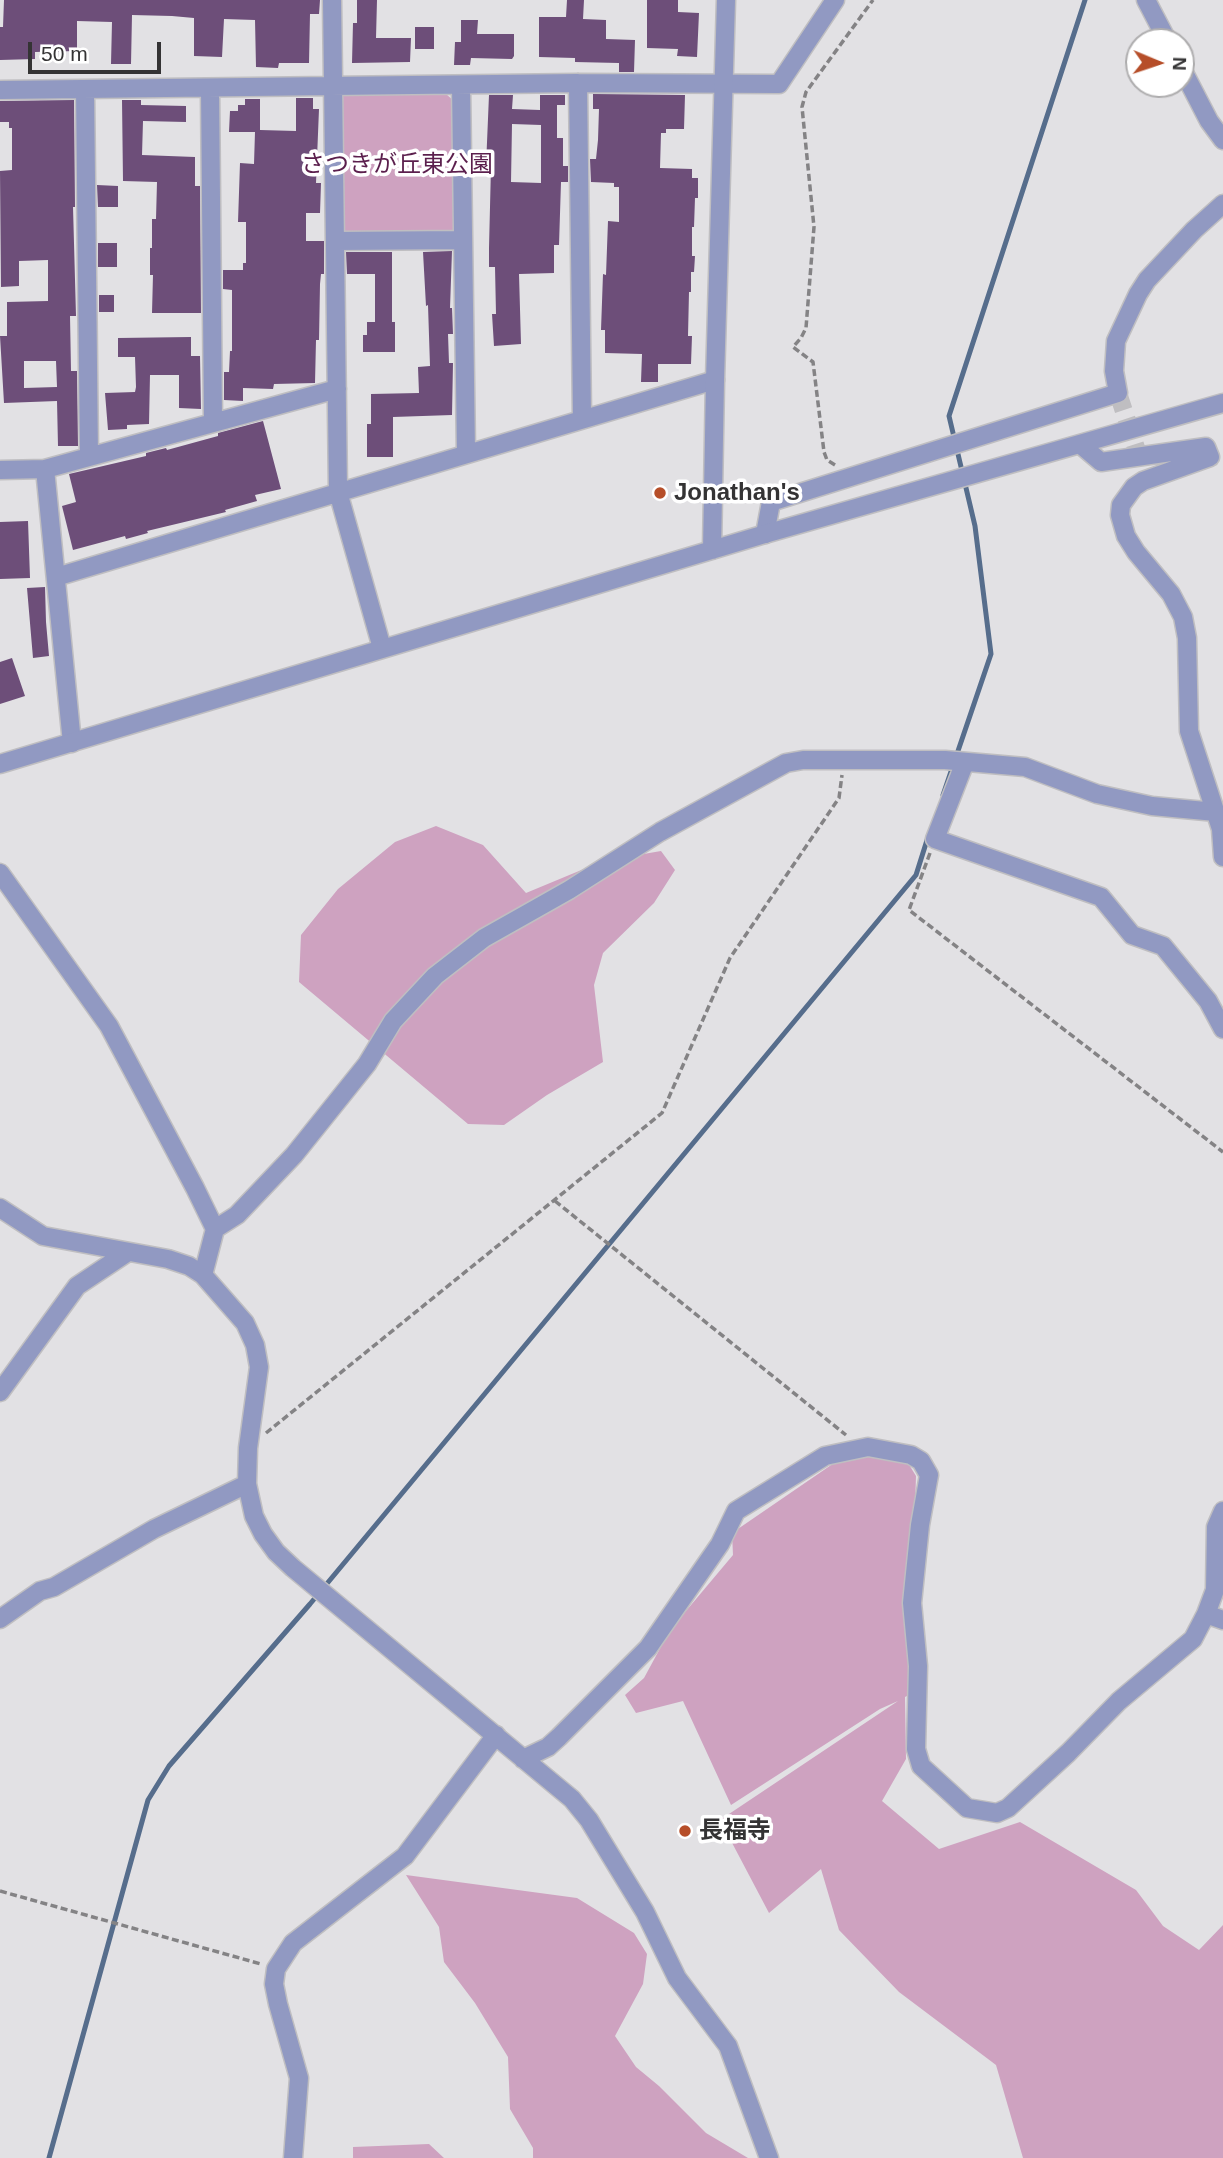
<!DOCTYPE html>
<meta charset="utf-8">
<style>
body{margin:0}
#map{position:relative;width:1223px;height:2158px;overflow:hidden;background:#e2e1e4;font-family:Arial,sans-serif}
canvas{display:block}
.north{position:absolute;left:1125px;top:28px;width:70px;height:70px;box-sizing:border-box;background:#fff;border:2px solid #aeadae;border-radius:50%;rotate:92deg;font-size:19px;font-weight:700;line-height:28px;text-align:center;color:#343334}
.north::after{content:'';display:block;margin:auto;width:24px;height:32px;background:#b64e29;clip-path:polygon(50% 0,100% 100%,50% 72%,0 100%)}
.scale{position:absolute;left:28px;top:42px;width:133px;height:32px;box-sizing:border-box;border:4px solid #343334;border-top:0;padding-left:9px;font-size:21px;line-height:24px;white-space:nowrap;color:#343334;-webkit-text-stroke:5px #fff;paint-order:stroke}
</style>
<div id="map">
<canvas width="1223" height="2158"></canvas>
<div class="north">N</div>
<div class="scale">50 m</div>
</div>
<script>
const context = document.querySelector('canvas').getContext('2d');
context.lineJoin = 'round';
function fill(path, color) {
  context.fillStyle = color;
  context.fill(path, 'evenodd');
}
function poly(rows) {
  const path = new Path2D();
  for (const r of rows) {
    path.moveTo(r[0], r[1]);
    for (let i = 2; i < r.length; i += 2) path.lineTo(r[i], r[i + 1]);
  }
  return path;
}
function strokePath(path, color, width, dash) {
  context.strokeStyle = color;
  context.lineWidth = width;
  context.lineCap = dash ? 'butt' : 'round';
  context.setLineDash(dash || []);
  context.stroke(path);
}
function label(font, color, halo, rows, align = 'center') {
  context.font = font + ' Arial,"Noto Sans JP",sans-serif';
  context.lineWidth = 7;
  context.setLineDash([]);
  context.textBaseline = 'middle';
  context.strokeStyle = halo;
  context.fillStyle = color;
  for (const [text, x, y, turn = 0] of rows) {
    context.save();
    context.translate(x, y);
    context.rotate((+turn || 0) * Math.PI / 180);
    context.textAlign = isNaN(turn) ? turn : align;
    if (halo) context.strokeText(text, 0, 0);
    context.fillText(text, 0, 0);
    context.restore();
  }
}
fill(poly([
 [347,92,446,94,454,101,454,231,448,236,348,237,341,229,340,99],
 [436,826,483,845,526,893,603,861,661,851,675,870,654,903,603,953,594,985,603,1062,547,1095,504,1125,468,1124,299,982,301,935,338,889,395,842],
 [875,1454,908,1463,916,1476,909,1695,905,1697,906,1759,882,1801,939,1849,1020,1822,1136,1890,1163,1926,1199,1950,1223,1925,1223,2158,1023,2158,996,2065,899,1992,839,1930,821,1869,769,1913,720,1820,898,1701,880,1709,731,1805,683,1701,636,1713,625,1695,644,1678,670,1630,733,1555,732,1533,837,1461],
 [406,1875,577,1898,634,1933,647,1954,643,1984,615,2036,636,2067,659,2086,706,2133,748,2158,533,2158,533,2148,510,2109,508,2057,475,2003,444,1962,439,1927],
 [429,2144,444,2158,353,2158,353,2147]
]), '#cea2c0');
strokePath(poly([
 [943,795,991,654,975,526,949,416,1085,0],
 [49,2158,148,1800,169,1766,310,1604,916,875,928,837]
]), '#566d8c', 5);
fill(poly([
 [4,0,320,0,319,14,310,14,309,63,279,63,278,68,256,67,255,20,224,19,222,57,194,56,194,18,172,16,132,15,131,64,111,64,112,22,77,21,77,51,35,52,35,59,0,60,0,27,3,27],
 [357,0,377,0,376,38,411,38,410,62,352,63,353,23,357,23],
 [567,0,584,0,583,19,606,20,606,39,635,40,634,72,619,72,619,63,575,62,575,58,539,57,539,17,566,17],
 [647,0,678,0,678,12,699,13,697,57,677,56,678,49,647,48],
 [461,20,478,20,477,34,514,34,514,56,512,59,471,58,470,65,454,65,455,42,461,42],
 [415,27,434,27,434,49,415,49],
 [593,94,685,95,684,129,666,129,666,133,661,133,660,168,692,169,692,178,698,178,698,198,695,198,694,227,692,227,692,256,695,256,694,272,691,272,691,292,689,292,688,336,692,336,691,364,658,364,658,382,641,382,642,354,605,353,605,330,601,330,603,274,606,275,608,221,619,222,619,187,614,187,614,183,591,182,590,159,596,159,598,140,599,109,593,109],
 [489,95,513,95,512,109,540,110,540,95,565,95,565,105,557,105,557,138,563,138,563,166,568,166,568,182,561,182,559,245,554,245,554,273,519,274,521,344,494,346,492,314,496,314,495,267,489,267,489,248,491,166,486,166],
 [512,124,541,125,541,183,511,182],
 [296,98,313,98,313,109,319,109,316,183,321,183,320,213,306,213,306,241,324,241,324,274,321,274,320,284,319,340,316,340,315,383,274,384,273,389,243,388,243,401,224,400,224,372,229,372,230,351,232,351,232,290,223,289,223,270,243,270,243,263,246,263,246,222,238,222,240,163,254,164,255,132,229,132,230,111,238,111,238,105,245,105,245,99,260,99,260,130,296,131],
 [74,100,75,207,73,207,76,316,70,316,71,371,77,371,78,446,58,446,57,401,4,403,0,336,7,336,7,302,48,301,48,260,19,261,19,286,1,287,0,171,12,170,12,128,9,128,9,122,0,122,0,101],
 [24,361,56,361,57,387,24,388],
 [122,100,141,100,141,105,186,106,186,122,143,121,142,155,195,157,195,186,200,186,201,313,152,313,153,275,150,275,150,248,152,248,152,219,156,219,157,182,123,181],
 [97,185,118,186,118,207,98,207],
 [98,243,117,243,117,267,98,267],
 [452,251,450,308,452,308,453,334,448,334,449,363,453,363,452,415,393,417,393,457,367,457,367,424,371,424,371,394,419,393,418,367,430,366,428,305,426,306,423,252],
 [346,252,392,252,392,322,395,322,395,352,363,352,363,335,367,335,367,322,375,322,375,274,347,274],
 [99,295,114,295,114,312,99,312],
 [191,337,191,356,200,356,201,409,179,408,179,375,150,375,149,424,127,425,127,429,108,430,105,393,135,392,136,387,135,357,118,357,118,338],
 [263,421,281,489,255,495,257,501,225,510,226,512,147,531,148,533,126,539,125,536,73,550,62,506,76,502,69,474,146,456,146,453,166,448,167,450,218,436,218,433],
 [28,521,30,578,0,579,0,522],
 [45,587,46,622,49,656,33,658,27,588],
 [12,658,25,696,0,704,0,662]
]), '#6d4e79');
strokePath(poly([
 [1118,393,1141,463]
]), '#bfbec1', 18, [18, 9]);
const minor = poly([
 [332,0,338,492,382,648],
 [1146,0,1168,42],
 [1181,67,1209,121,1223,140],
 [578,83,582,419],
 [461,85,466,454],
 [210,88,213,422],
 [85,89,89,457],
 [0,90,578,83,779,84,835,0],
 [335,241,463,240],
 [1081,445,1101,462,1206,447,1210,457,1143,481,1134,487,1121,505,1120,515,1126,536,1136,552,1171,594,1183,617,1187,638,1189,731,1221,829,1223,857],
 [45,469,72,743],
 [0,470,45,469,337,389],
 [765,534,771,502,1118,393,1114,371,1116,341,1138,294,1147,280,1194,230,1223,204],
 [56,577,715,380],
 [965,762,935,839,1101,897,1132,935,1163,946,1208,1001,1223,1029],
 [0,873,109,1026,195,1188,215,1229,203,1275],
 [0,1208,43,1236,168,1259,189,1266,203,1275,245,1323,255,1345,259,1367,248,1448,247,1484,254,1516,263,1534,276,1552,293,1568,572,1799,589,1820,645,1912,677,1978,728,2046,769,2158],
 [215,1229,237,1215,294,1155,367,1064,393,1021,435,976,484,938,569,890,660,832,786,763,803,760,945,760,1025,767,1097,794,1152,806,1216,812],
 [0,1392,77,1286,128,1252],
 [1206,1614,1223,1620],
 [0,1619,40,1591,54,1587,154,1529,247,1484],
 [523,1759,548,1747,559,1737,648,1648,720,1544,736,1511,825,1456,868,1447,911,1455,921,1461,929,1475,920,1525,912,1603,918,1666,916,1749,921,1766,967,1808,997,1813,1008,1808,1068,1753,1119,1701,1193,1639,1206,1614,1215,1590,1216,1527,1223,1511],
 [293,2158,299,2078,278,2004,274,1984,276,1969,293,1943,405,1856,496,1735]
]);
const tertiary = poly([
 [712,550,715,380,726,0],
 [0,764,765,534,1223,403]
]);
strokePath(minor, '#bfbec1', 21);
strokePath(tertiary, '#bfbec1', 21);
strokePath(poly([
 [835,465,827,460,824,452,813,362,793,347,801,338,806,328,814,227,802,107,806,92,873,0],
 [930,853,909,910,1223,1152],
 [555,1201,846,1435],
 [266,1433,662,1113,730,958,839,798,842,775],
 [0,1891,261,1964]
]), '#848385', 3.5, [7, 3.5]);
strokePath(minor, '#9199c2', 18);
strokePath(tertiary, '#9199c2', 18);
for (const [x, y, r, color] of [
 [660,493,7,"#b64e29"],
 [685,1831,7,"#b64e29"]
]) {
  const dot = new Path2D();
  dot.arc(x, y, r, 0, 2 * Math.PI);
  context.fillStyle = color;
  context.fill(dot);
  strokePath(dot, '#fff', 2.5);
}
label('24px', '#5b1f4d', '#fff', [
 ["さつきが丘東公園",397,165]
]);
label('bold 24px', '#343334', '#fff', [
 ["Jonathan's",674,493],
 ["長福寺",699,1831]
], 'left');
</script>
